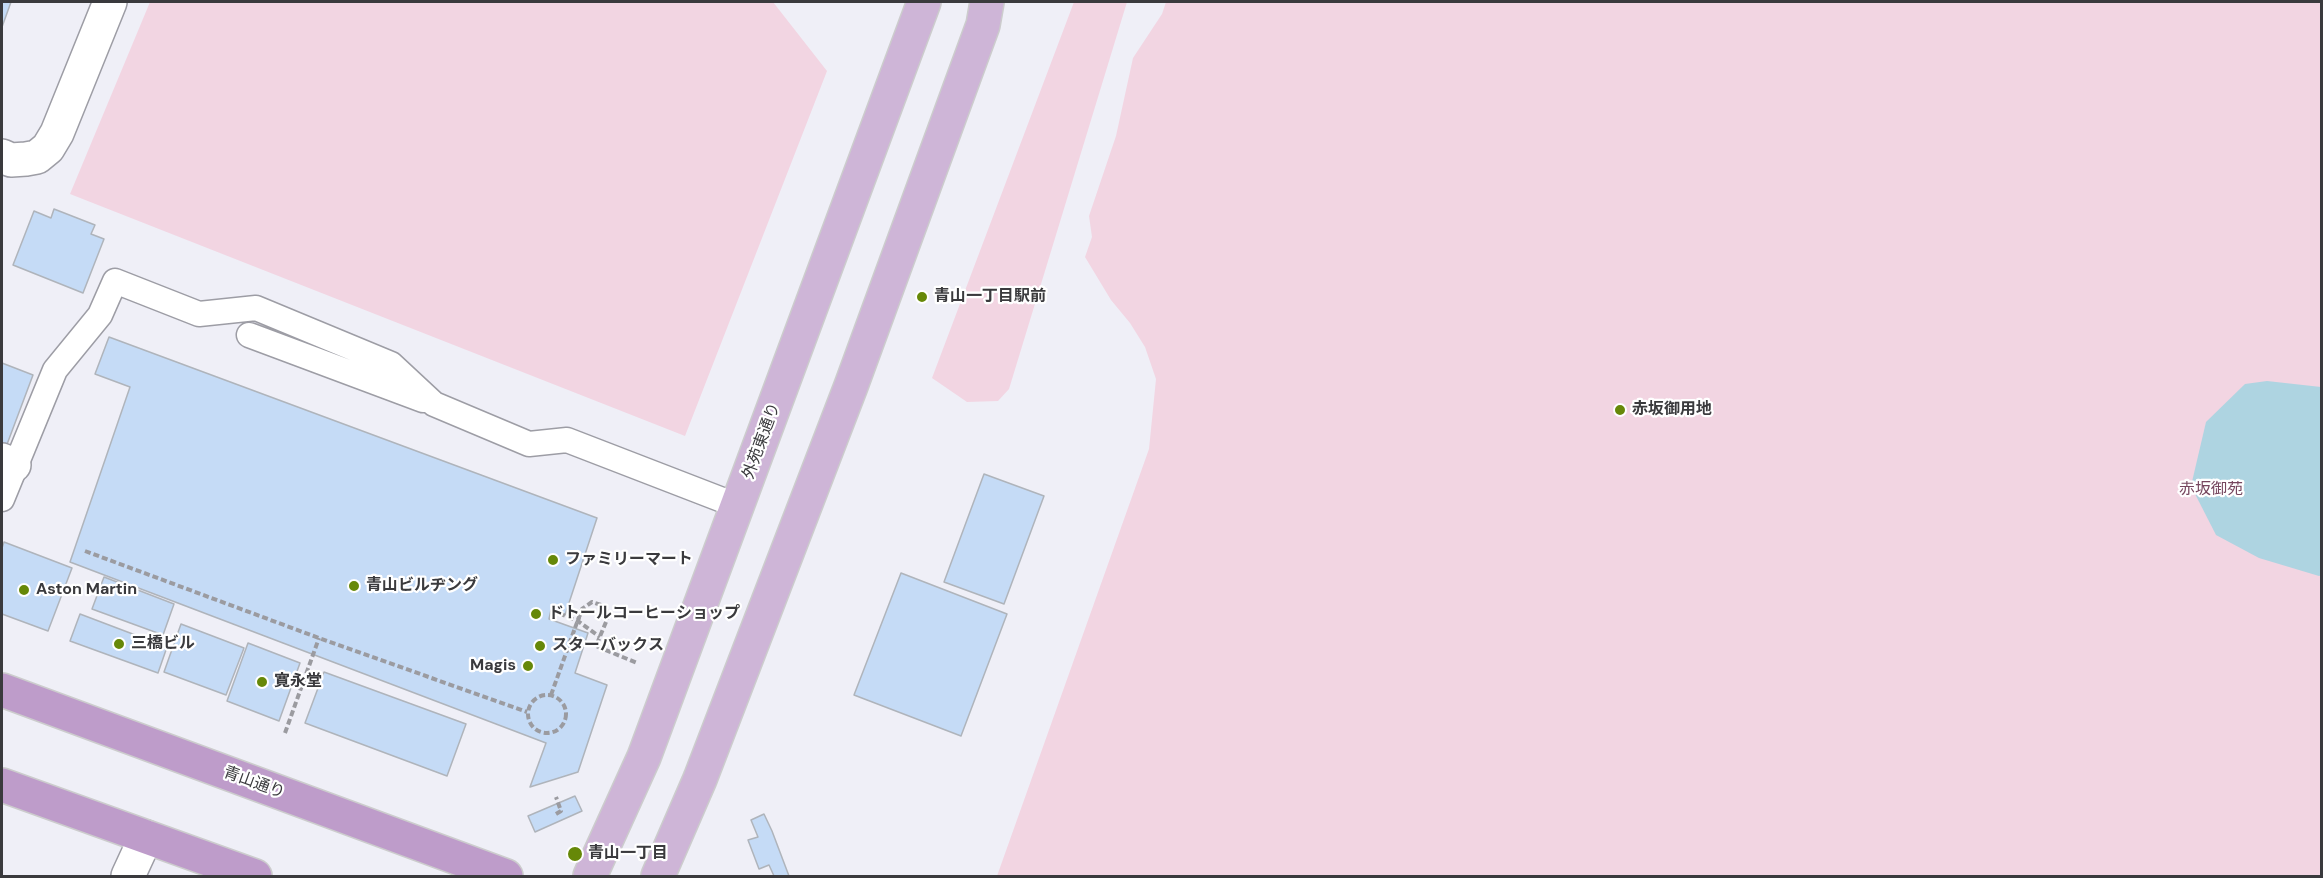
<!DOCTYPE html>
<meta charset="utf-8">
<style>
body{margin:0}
#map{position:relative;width:2323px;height:878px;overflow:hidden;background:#efeff7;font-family:"DM Sans",sans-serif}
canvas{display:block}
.frame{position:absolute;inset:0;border:3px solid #3a3a3d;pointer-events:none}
</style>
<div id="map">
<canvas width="2323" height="878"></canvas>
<div class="frame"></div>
</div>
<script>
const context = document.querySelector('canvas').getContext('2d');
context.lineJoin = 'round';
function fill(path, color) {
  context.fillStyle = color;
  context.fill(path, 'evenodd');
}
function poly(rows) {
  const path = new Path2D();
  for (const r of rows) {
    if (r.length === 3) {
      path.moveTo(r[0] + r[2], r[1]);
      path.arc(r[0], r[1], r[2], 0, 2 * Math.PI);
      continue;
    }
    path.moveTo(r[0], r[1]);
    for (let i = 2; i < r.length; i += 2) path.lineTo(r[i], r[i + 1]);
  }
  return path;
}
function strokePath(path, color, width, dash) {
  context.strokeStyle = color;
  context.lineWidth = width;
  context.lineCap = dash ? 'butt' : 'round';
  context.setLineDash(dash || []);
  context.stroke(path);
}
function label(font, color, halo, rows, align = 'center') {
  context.font = font + ' "DM Sans","Noto Sans JP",sans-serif';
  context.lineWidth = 4.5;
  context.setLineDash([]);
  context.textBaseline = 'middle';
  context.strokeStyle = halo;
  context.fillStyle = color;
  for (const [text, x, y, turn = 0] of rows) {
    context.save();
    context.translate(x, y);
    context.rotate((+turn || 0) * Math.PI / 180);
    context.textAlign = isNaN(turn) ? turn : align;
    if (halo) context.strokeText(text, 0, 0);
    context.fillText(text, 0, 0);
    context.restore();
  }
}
fill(poly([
 [150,2,773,2,827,71,685,436,70,194],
 [1074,2,1127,2,1009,389,998,401,967,402,932,378],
 [1166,2,2321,2,2321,876,997,876,1149,449,1156,379,1145,347,1130,323,1111,300,1085,257,1092,237,1089,216,1116,136,1133,58,1162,14]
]), '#f2d5e2');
fill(poly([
 [2267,381,2321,387,2322,575,2319,576,2259,558,2216,535,2191,486,2206,422,2245,384]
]), '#aed4e1');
const building = poly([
 [2,2,11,2,2,27,2,2],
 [54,209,95,225,91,234,104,239,83,293,13,265,34,211,51,218,54,209],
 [109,337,597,518,565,615,551,610,549,619,588,633,575,673,607,685,578,772,530,787,546,743,70,562,130,387,95,374,109,337],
 [2,363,33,375,6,447,2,445,2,363],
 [984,474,1044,496,1004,604,944,582,984,474],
 [4,542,72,568,48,631,2,614,2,548,4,542],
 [901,573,1007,614,961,736,854,695,901,573],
 [104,577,174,604,163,635,92,609,104,577],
 [80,614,167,647,158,673,70,641,80,614],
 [181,624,244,648,226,695,164,672,181,624],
 [248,643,300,663,279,721,227,701,248,643],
 [324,672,466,724,447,776,305,723,324,672],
 [575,796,582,811,535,832,528,816,575,796],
 [764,814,772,831,789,876,774,876,769,865,759,869,748,840,758,837,751,820,764,814]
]);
fill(building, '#c5dbf6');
strokePath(building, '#afb4bb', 1.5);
const service = poly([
 [249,335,423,400],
 [2,499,55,370,100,315,115,281,199,314,256,308,391,364,434,404,529,444,567,440,738,506]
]);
const pedestrian = poly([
 [2,460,14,465]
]);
const minor = poly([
 [2,156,11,160,26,159,37,157,48,148,57,133,110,2],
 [128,876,146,837]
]);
const primary = poly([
 [590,876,644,757,924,2],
 [658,876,700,779,851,386,983,25,987,2]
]);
const trunk = poly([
 [2,690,506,876],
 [2,785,255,876]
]);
strokePath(service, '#9d9da5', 27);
strokePath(pedestrian, '#9d9da5', 36);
strokePath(minor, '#9d9da5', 36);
strokePath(primary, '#cccccd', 36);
strokePath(trunk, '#cccccd', 36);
strokePath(poly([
 [85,551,319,638,527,712],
 [551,610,578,621,600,637],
 [578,621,581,610],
 [606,622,596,646,637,663],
 [551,695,575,628],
 [547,714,19],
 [285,733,319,638],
 [556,814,561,811,556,797]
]), '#9b9ba0', 4, [6, 3]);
strokePath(service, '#fff', 24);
strokePath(pedestrian, '#fff', 33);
strokePath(minor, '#fff', 33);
strokePath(primary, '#ceb5d7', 33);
strokePath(trunk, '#be9cca', 33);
strokePath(poly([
 [575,628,582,609,592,602,604,606,608,613,606,622]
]), '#9b9ba0', 4, [6, 3]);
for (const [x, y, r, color] of [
 [922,297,6,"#668808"],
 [1620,410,6,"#668808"],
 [553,560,6,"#668808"],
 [354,586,6,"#668808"],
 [24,590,6,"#668808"],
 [536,614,6,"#668808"],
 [119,644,6,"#668808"],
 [540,646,6,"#668808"],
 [528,666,6,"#668808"],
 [262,682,6,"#668808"],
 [575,854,8,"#668808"]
]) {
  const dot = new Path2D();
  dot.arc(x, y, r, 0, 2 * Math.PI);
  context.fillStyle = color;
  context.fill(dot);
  strokePath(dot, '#fff', 2);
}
label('bold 16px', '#3a3a3d', '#fff', [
 ["青山一丁目駅前",934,297],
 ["赤坂御用地",1632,410],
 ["ファミリーマート",565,560],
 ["青山ビルヂング",366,586],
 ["Aston Martin",36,590],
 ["ドトールコーヒーショップ",548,614],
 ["三橋ビル",131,644],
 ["スターバックス",552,646],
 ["Magis",516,666,"right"],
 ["寛永堂",274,682],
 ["青山一丁目",588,854]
], 'left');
label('16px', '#3a3a3d', '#fff', [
 ["外苑東通り",762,441,-70],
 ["青山通り",254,783,20]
]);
label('16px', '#76465e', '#fff', [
 ["赤坂御苑",2211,490]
]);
</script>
